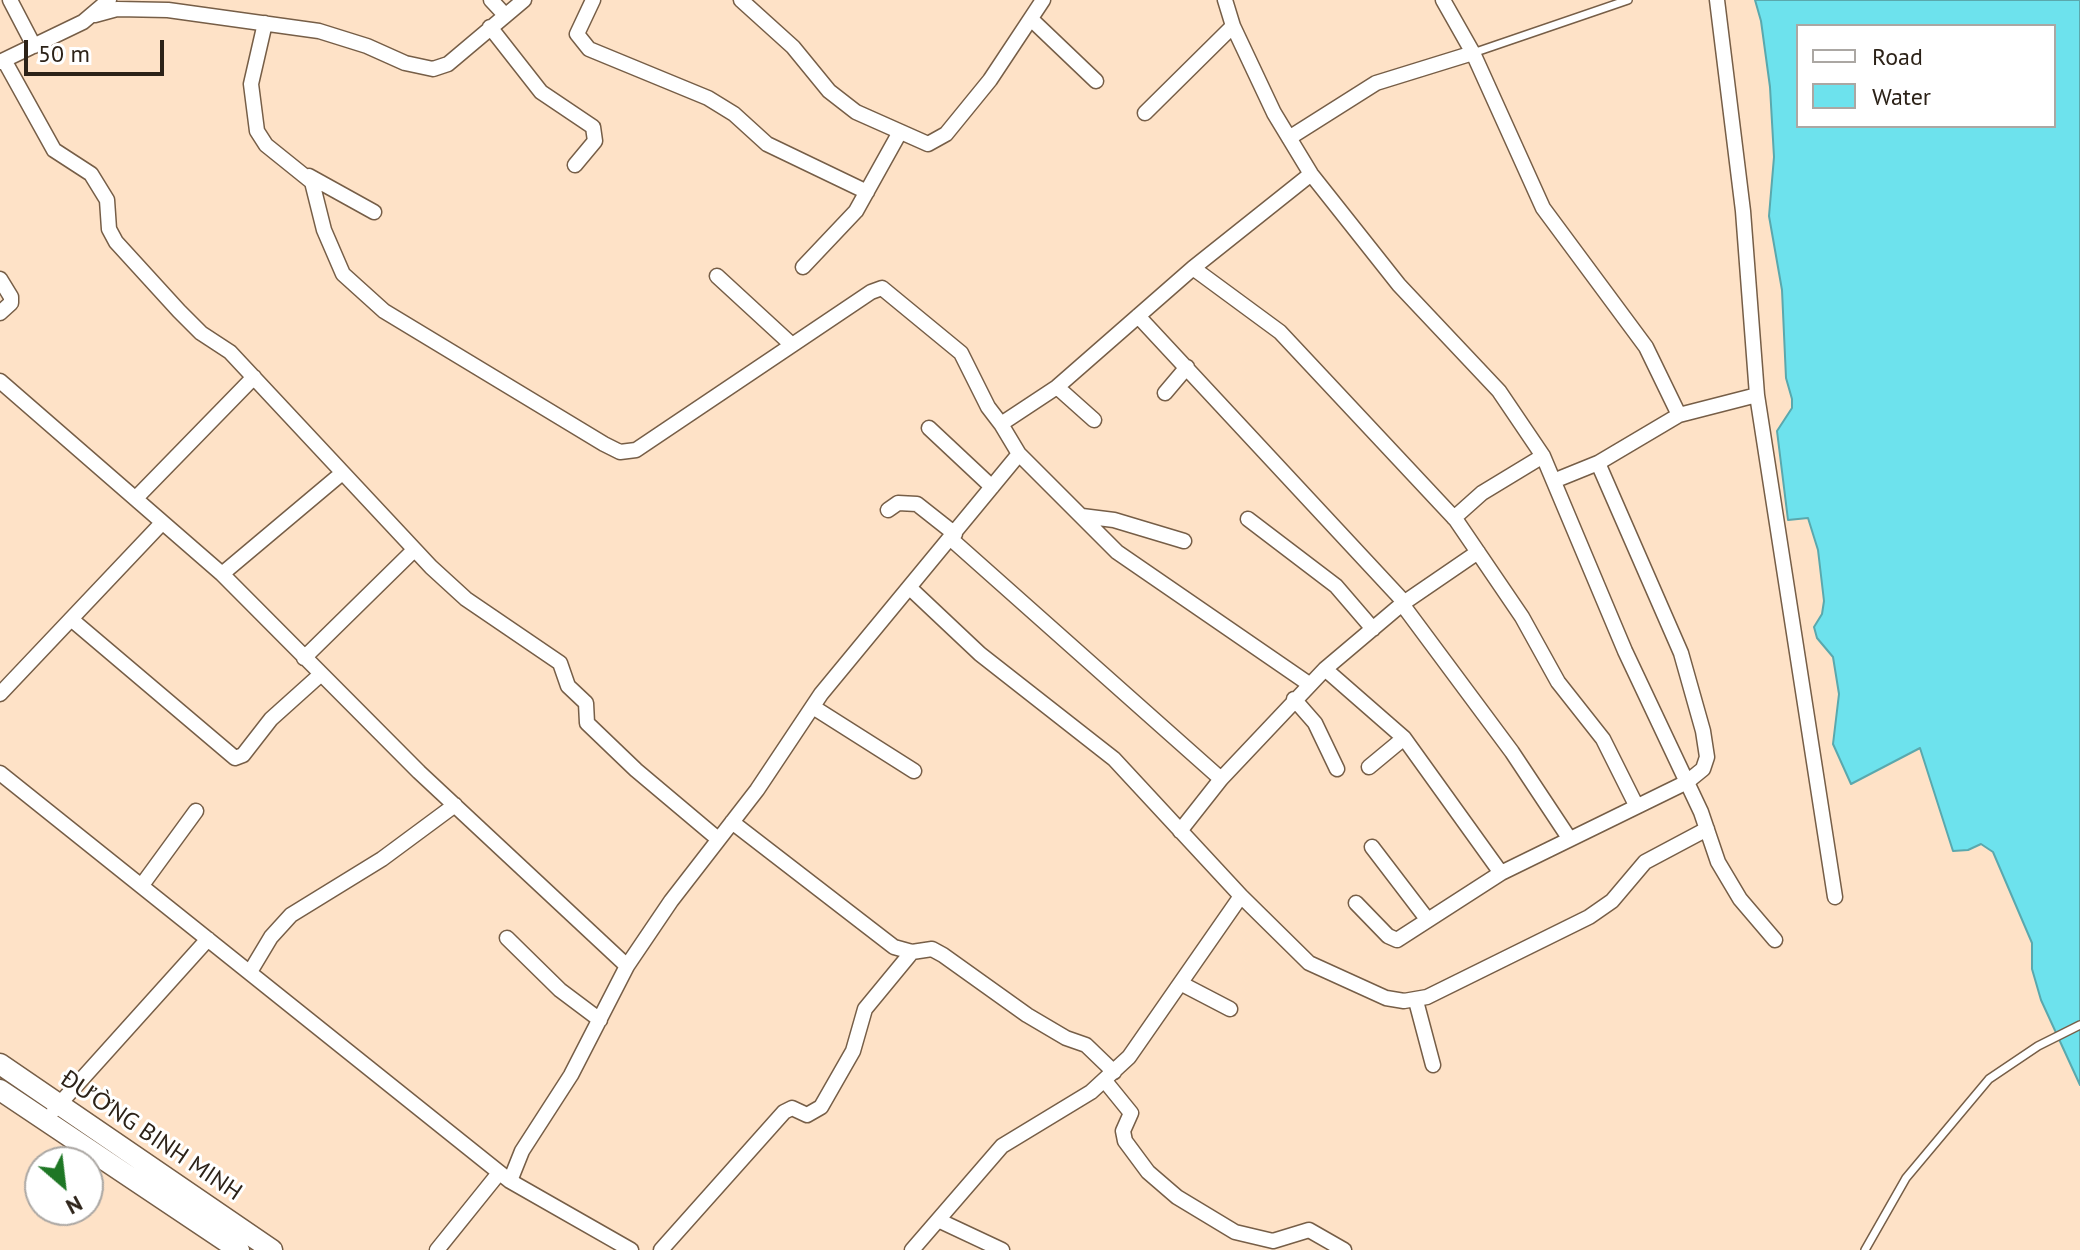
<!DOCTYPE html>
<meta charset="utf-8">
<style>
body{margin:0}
#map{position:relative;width:2080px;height:1250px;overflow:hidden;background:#fee2c7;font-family:"PT Sans",sans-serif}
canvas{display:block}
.legend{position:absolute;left:1796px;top:24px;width:260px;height:104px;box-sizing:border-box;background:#fff;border:2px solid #aba7a3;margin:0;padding:10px 14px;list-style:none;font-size:24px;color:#2c2218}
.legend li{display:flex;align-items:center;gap:16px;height:40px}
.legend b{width:40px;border:2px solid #aba7a3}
.north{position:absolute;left:24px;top:1146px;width:80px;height:80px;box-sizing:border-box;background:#fff;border:2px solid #aba7a3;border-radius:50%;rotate:152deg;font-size:22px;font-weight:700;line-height:32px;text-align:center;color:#2c2218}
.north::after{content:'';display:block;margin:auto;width:28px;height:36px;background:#1e7725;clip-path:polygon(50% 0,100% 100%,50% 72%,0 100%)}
.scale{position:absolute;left:24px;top:40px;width:140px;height:36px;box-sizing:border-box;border:4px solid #2c2218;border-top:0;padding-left:10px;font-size:24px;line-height:28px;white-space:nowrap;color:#2c2218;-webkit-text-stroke:6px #fff;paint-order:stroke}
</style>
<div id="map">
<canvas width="2080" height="1250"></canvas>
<ul class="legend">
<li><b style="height:10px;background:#fff"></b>Road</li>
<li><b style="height:22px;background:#6de2ed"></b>Water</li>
</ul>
<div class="north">N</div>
<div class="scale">50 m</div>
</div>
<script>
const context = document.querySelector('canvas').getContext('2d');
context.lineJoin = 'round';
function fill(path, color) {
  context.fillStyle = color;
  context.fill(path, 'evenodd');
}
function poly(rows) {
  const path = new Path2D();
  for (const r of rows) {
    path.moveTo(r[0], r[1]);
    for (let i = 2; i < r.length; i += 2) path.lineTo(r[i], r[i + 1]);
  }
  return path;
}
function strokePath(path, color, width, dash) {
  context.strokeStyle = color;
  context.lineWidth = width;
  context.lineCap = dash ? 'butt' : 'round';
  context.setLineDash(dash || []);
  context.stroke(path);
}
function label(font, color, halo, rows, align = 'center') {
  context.font = font + ' "PT Sans",sans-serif';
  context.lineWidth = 6;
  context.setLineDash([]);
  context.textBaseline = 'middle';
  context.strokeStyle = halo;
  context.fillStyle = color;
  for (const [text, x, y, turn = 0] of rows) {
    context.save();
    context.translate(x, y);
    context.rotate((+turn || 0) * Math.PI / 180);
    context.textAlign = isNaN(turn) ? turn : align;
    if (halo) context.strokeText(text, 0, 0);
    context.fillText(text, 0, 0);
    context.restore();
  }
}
const water = poly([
 [1755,0,2080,0,2080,1085,2041,1000,2032,969,2032,943,1993,852,1981,844,1968,850,1953,851,1920,748,1851,784,1833,744,1839,694,1833,657,1817,638,1814,627,1822,614,1824,601,1818,550,1808,518,1788,520,1777,431,1792,408,1792,399,1786,378,1782,290,1769,216,1774,157,1770,87,1761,21,1755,0],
 [1798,26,2054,26,2054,126,1798,126,1798,26]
]);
fill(water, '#6de2ed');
strokePath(water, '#5aa8ad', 2);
const lane = poly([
 [1473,53,1628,0],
 [1865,1250,1906,1178,1989,1079,2038,1046,2080,1025]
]);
const street = poly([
 [10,0,34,46],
 [491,0,505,15],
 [593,0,577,34,589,49,708,98,734,114,767,144,867,192],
 [741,0,793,47,829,91,856,112,928,144,946,134,990,80,1043,0],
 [1225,0,1233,26,1274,113,1311,174,1399,285,1499,391,1543,456,1625,651,1701,812,1718,862,1740,899,1775,940],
 [1443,0,1473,53,1543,208,1646,347,1679,415],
 [1717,0,1743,211,1757,395,1835,897],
 [95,15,117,9,168,10,319,31,367,46,405,63,433,69,448,64,524,0],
 [1031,19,1096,81],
 [265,23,251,84,257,131,266,145,312,182,324,230,343,274,384,311,604,444,620,452,636,450,871,292,882,288,961,353,988,407,1001,424],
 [490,27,541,92,593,127,595,141,575,165],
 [4,60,54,150,91,174,107,200,109,229,116,242,179,311,201,333,230,352,431,567,466,599,560,663,568,686,586,703,587,723,636,770,718,839],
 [0,62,83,22,109,0],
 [1145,113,1233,26],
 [1289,138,1376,83,1473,53],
 [309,176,374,212],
 [803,267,856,211,900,132],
 [1193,268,1280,332,1456,520,1522,617,1558,682,1603,739,1636,805],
 [717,276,792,345],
 [0,279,11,297,11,303,0,313],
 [1138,316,1405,603],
 [0,381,222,574,419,772,627,966],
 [1057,387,1094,420],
 [1165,393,1187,367],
 [929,428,992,487],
 [1019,454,1117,552,1309,684],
 [1556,480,1598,463,1679,415,1757,395],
 [136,498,254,377],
 [888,510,898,503,917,504,955,534],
 [1082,516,1114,520,1184,541],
 [1454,518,1482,493,1543,456],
 [1248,519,1336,586,1373,629],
 [951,539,1221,779],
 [222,574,341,474],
 [911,589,980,654,1114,759,1241,896,1309,963,1386,998,1404,1001,1427,997,1589,917,1612,901,1645,862,1707,829],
 [1402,604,1512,752,1569,838],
 [71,619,235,758,243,755,271,719,320,675],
 [304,658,414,550],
 [1325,669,1404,738,1501,873],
 [0,694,161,524],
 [1294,699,1315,723,1337,769],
 [813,707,914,771],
 [1369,767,1404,738],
 [0,773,510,1181,631,1250],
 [732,822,894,947,912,952,932,949,943,955,1027,1015,1066,1038,1086,1045,1114,1072],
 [1180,831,1221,779,1325,669,1402,604,1478,552],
 [1372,847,1427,919],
 [142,885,196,811],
 [1356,903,1388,936,1397,940,1501,873,1687,782,1703,769,1707,757,1703,731,1681,653,1598,463],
 [507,938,560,990,600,1020],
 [250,972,271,937,291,915,382,859,455,805],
 [1182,984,1230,1009],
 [1416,1001,1433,1065],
 [1105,1081,1131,1113,1123,1131,1125,1141,1148,1172,1177,1197,1235,1232,1273,1241,1309,1230,1344,1250],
 [54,1110,208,939],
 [510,1181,522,1151,571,1075,627,966,671,901,757,790,821,694,1019,454,1001,424,1057,387,1193,268,1311,174],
 [938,1220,1002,1250],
 [437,1250,499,1173],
 [661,1250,784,1112,792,1108,807,1115,821,1107,853,1051,865,1009,912,952],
 [912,1250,1002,1146,1091,1092,1129,1057,1241,896]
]);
const secondary = poly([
 [0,1064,272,1250],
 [0,1090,239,1250]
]);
strokePath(lane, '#765e47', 10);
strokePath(street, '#765e47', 17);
strokePath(secondary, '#765e47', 23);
strokePath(lane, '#fff', 7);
strokePath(street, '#fff', 14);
strokePath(secondary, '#fff', 20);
label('24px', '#2c2218', '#fff', [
 ["ĐƯỜNG BINH MINH",151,1136,34]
]);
</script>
